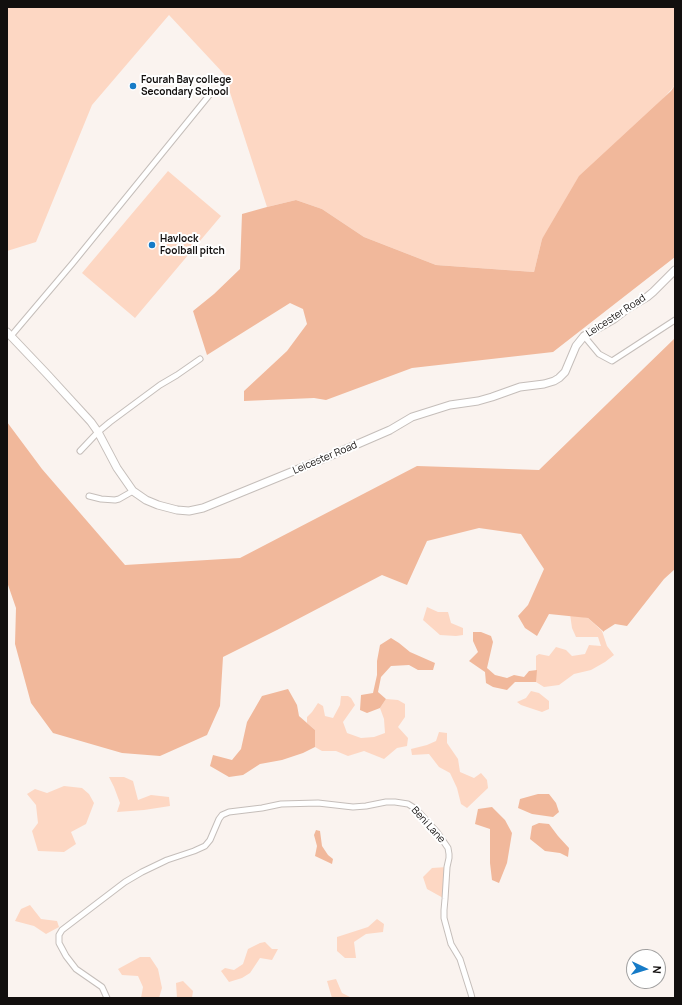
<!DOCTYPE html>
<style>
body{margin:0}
#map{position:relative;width:682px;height:1005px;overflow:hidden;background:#faf3ef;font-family:Manrope,sans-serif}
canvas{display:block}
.frame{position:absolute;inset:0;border:8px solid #120f0e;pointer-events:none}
.north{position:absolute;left:626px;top:949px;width:40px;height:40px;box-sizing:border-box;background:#fff;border:1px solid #a09f9f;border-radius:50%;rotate:94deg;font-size:11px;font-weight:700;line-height:16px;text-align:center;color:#120f0e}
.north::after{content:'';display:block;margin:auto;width:14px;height:18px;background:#167bc7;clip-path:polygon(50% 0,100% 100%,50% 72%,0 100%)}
</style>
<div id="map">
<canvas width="682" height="1005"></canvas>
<div class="frame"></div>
<div class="north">N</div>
</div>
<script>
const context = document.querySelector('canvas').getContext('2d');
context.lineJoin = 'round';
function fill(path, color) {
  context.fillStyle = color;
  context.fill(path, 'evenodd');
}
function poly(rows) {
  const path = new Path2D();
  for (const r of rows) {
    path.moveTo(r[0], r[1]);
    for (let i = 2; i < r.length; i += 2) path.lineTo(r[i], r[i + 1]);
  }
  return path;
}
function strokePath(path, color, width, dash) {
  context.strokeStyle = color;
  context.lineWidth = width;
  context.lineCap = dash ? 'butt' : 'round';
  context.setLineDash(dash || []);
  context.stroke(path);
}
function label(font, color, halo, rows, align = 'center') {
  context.font = font + ' Manrope,sans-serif';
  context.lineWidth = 4;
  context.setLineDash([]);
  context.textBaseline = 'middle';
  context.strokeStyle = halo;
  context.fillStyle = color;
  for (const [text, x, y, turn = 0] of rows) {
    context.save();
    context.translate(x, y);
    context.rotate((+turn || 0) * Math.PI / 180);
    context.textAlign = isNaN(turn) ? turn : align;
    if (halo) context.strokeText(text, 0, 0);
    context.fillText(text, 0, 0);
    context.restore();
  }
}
fill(poly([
 [7,7,675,7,675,85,542,239,534,272,436,265,364,237,322,209,296,200,267,207,224,74,169,15,92,105,36,242,7,251],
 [168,171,221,216,135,318,82,273],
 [427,607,438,612,448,612,451,623,463,628,463,635,456,636,440,635,423,620],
 [570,614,588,618,602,631,607,646,614,655,605,662,591,670,574,674,559,685,544,687,536,682,536,656,539,654,549,656,556,647,566,650,572,656,585,654,589,645,601,646,598,637,576,637,572,628],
 [531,691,539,693,549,701,549,709,542,712,521,705,517,702,526,698],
 [341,696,348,696,351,698,355,705,343,722,347,733,361,738,374,737,385,733,384,719,380,708,386,699,398,700,405,704,405,717,398,727,408,738,407,746,397,748,384,759,364,751,348,756,336,751,322,751,315,747,315,730,307,723,307,717,312,712,318,703,323,706,325,716,333,718,340,705],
 [439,732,447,733,447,743,458,759,460,772,474,778,481,773,487,780,488,788,467,808,461,804,457,788,450,773,439,767,429,754,412,755,411,749,427,745,436,741],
 [109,777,124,777,133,781,138,800,151,795,169,797,170,806,144,810,117,812,120,803,114,787],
 [64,786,82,788,89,794,94,803,86,824,71,832,76,844,64,852,38,851,32,831,38,823,36,805,27,794,35,789,47,793],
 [447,867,445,899,427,889,423,877,432,868],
 [30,905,41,919,57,921,59,927,46,934,34,926,15,921,21,909],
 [377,919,384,924,383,932,366,934,354,942,356,958,345,958,337,951,337,937,368,927],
 [265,942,272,949,278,949,272,960,260,958,250,973,242,978,229,982,221,971,225,968,234,970,243,964,248,949,260,943],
 [140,957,150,957,158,969,162,988,159,998,141,998,143,987,138,976,122,975,118,969],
 [336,979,342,993,352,998,332,998,327,981],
 [183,981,193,991,192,998,177,998,176,983]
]), '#fdd7c3');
fill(poly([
 [675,85,675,257,553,352,412,368,326,400,314,398,244,401,244,391,287,351,307,324,303,309,290,303,207,355,193,311,214,294,240,269,242,214,267,207,296,200,322,209,364,237,436,265,534,272,542,239,579,176,671,91],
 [675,338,675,569,664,579,627,626,615,624,604,631,604,632,588,618,549,614,537,636,525,628,518,616,528,605,544,569,521,534,479,528,427,541,407,585,382,575,277,630,223,657,220,706,207,735,160,756,122,753,53,733,31,703,15,644,16,608,7,582,7,422,42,469,125,565,240,558,417,466,539,470],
 [473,632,481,632,491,636,493,642,487,668,495,675,507,678,514,675,524,677,529,671,537,670,536,682,515,682,507,690,493,687,486,683,485,672,469,661,478,652,473,641],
 [391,638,399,643,410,652,435,663,433,670,418,670,409,665,391,666,381,677,378,692,386,699,380,708,367,713,360,710,361,695,373,693,377,675,377,661,380,645],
 [288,689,297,705,299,716,315,730,315,747,303,753,282,760,260,764,243,775,229,777,210,766,213,755,232,760,241,749,247,722,262,696],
 [538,794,549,794,556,803,559,812,553,817,532,814,518,808,520,799],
 [492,807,505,820,512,833,507,863,499,883,492,880,490,863,490,829,475,824,478,809],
 [539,823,549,824,558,836,569,848,568,857,560,853,545,851,530,839,532,826],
 [316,830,320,831,322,846,328,855,333,859,332,864,315,856,317,846,314,835]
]), '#f1b89b');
const street = poly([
 [11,336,72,264,211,93],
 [584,336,599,354,612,361,675,320],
 [80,451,98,432,110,422,160,385,177,375,200,359],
 [89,496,101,499,115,500,119,499,133,491],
 [107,998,102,987,76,969,66,956,59,943,59,935,62,930,125,882,142,872,167,860,194,851,205,846,210,840,219,819,222,815,229,812,262,808,281,804,318,803,353,807,366,806,386,802,395,802,408,804,416,809,437,832,448,848,449,854,449,858,447,867,445,899,444,910,444,918,451,944,460,959,471,994,472,998]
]);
const secondary = poly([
 [7,332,46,373,91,422,98,432,117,468,133,491,146,500,158,505,177,510,189,511,203,508,323,459,390,430,412,417,450,405,478,401,492,397,520,387,544,384,554,381,559,378,565,372,576,346,584,336,614,319,627,309,647,297,653,292,675,270]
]);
strokePath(street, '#c5beba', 7);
strokePath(secondary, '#c5beba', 9);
strokePath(street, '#fff', 5);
strokePath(secondary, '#fff', 7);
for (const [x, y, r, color] of [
 [133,86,4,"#167bc7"],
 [152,245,4,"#167bc7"]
]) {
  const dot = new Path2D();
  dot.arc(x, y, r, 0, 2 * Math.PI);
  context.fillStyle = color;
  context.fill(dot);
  strokePath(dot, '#fff', 1.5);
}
label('bold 10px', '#120f0e', '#fff', [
 ["Fourah Bay college",141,80],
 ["Secondary School",141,92],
 ["Havlock",160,239],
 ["Foolball pitch",160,251]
], 'left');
label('10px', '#120f0e', '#fff', [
 ["Leicester Road",616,316,-33],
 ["Leicester Road",325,458,-23],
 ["Beni Lane",428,825,48]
]);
</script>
